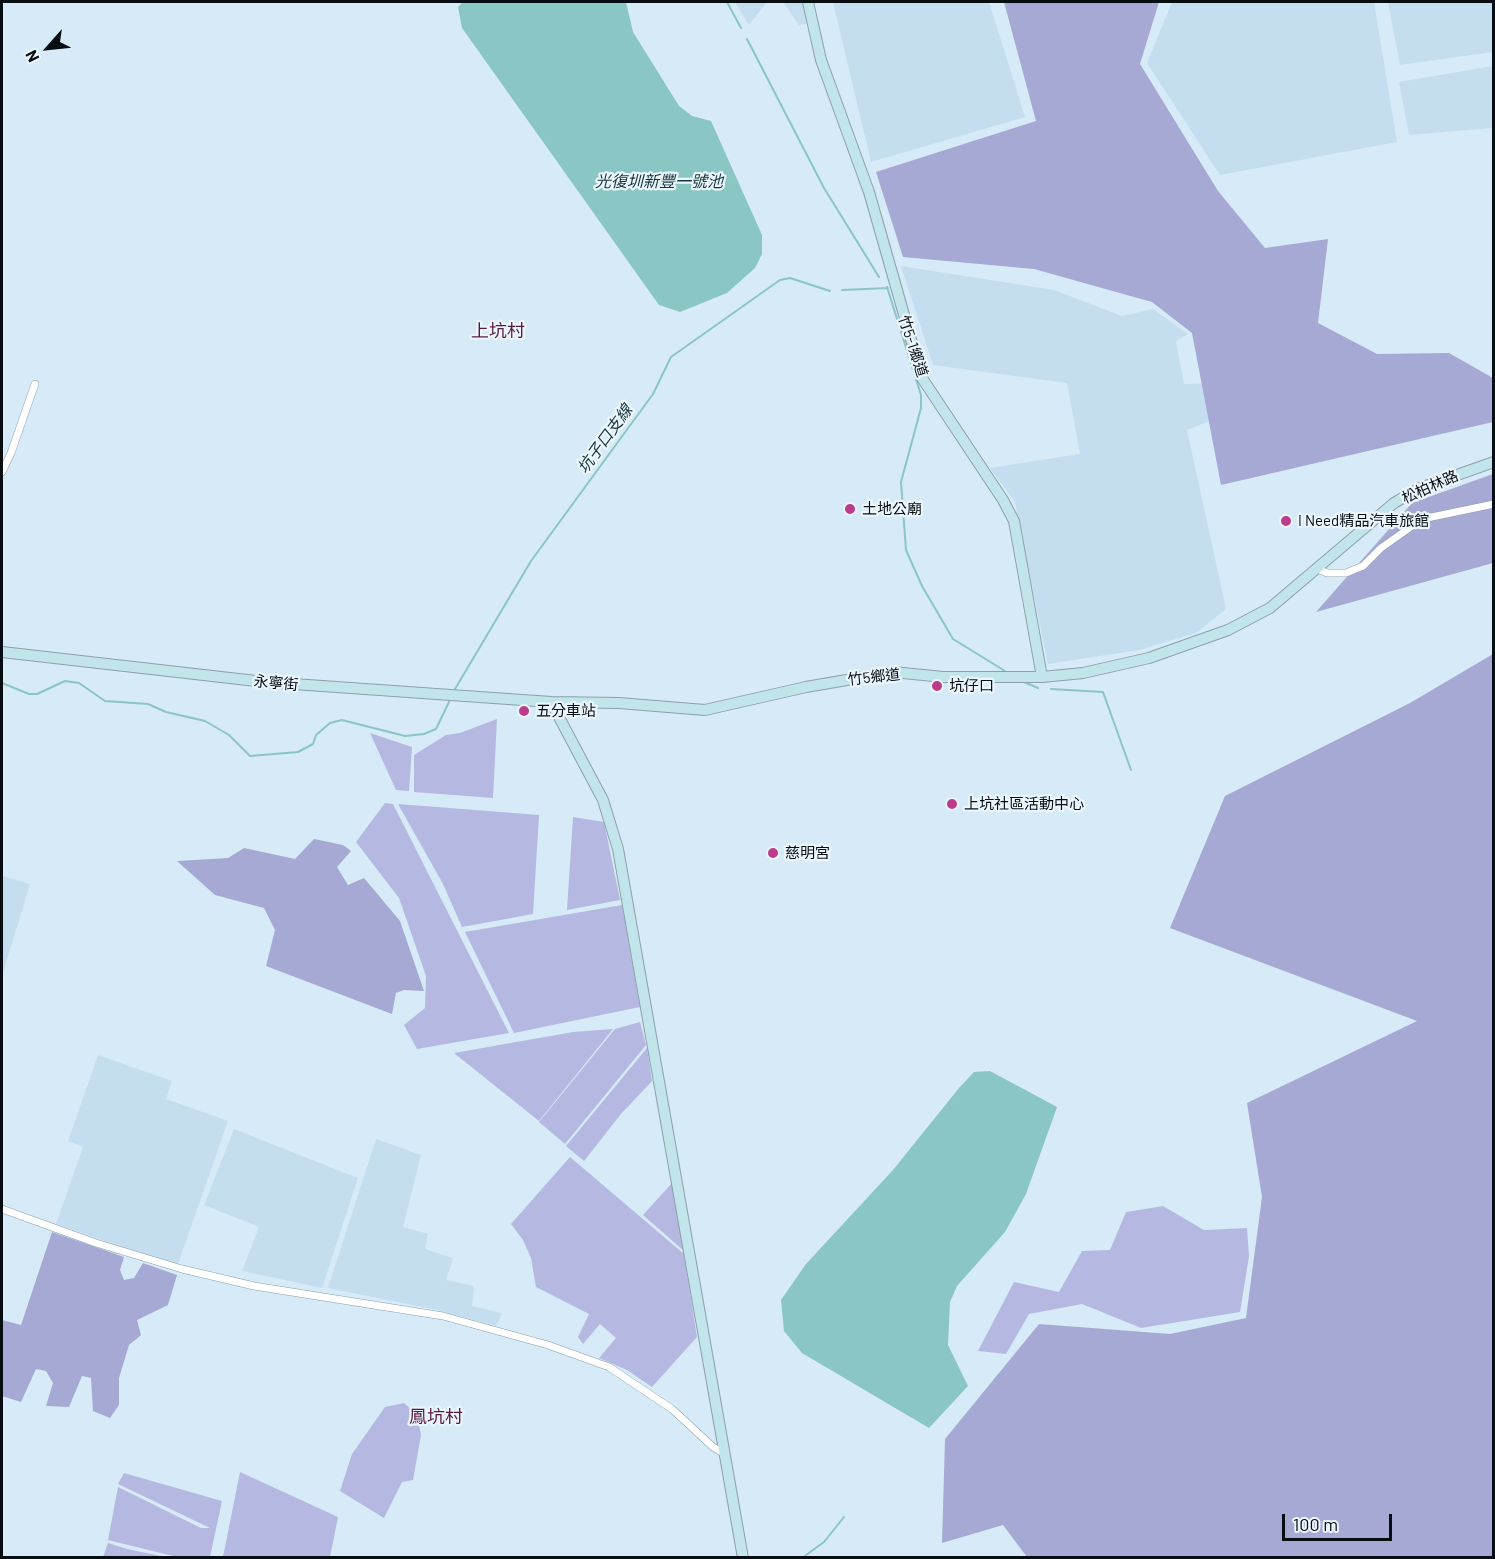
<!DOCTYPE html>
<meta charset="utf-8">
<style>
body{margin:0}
#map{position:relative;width:1495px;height:1559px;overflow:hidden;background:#d7eaf7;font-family:Barlow,sans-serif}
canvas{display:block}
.frame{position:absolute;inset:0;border:3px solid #070d11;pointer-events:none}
.north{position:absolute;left:18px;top:18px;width:60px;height:60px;-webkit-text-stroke:4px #ebf6fe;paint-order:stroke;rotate:243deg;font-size:16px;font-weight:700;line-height:24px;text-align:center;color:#070d11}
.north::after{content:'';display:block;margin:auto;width:21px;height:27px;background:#070d11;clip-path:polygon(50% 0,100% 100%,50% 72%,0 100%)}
.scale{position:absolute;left:1282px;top:1514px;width:110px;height:27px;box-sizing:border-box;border:3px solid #070d11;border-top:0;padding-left:8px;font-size:18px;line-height:21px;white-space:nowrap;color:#070d11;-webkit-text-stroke:4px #ebf6fe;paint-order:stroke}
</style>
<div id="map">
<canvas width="1495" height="1559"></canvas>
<div class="frame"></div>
<div class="north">N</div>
<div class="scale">100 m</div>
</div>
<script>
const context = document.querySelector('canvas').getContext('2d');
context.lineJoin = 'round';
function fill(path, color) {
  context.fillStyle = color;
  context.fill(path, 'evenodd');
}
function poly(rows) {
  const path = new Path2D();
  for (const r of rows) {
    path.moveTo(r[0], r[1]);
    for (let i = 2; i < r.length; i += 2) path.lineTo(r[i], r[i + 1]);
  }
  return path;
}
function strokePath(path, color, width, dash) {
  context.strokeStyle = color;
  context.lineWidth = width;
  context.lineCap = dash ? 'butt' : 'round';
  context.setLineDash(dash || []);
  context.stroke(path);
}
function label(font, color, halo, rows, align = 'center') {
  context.font = font + ' Barlow,"Noto Sans TC",sans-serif';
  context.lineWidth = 4.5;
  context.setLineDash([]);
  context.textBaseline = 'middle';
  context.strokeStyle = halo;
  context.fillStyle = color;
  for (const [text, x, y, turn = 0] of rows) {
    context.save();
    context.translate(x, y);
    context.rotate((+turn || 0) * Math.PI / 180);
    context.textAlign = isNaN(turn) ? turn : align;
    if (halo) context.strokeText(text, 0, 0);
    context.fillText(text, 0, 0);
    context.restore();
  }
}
fill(poly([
 [735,2,767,2,749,25],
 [783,2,804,2,806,24,799,25],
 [833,2,989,2,1025,117,871,162],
 [1172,2,1374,2,1397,142,1220,175,1147,63],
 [1388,2,1493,2,1493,52,1400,65],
 [1493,66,1493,128,1409,135,1399,82],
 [901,266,1054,290,1122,316,1153,309,1188,334,1176,341,1184,384,1221,383,1222,416,1187,430,1226,609,1196,633,1139,650,1048,664,1015,502,990,468,1080,454,1067,383,933,365],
 [2,876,30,884,2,976],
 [98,1055,172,1081,166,1099,228,1121,177,1267,56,1224,83,1147,68,1141],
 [234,1129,358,1178,322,1288,242,1271,259,1227,204,1205],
 [376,1139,421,1155,403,1227,428,1234,425,1249,453,1258,446,1280,474,1286,472,1306,502,1313,496,1326,433,1309,328,1288]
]), '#c4def0');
fill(poly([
 [497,719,493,798,414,792,414,755,446,735,460,733],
 [370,733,412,747,409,791,396,790],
 [385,803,393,804,509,1033,417,1049,404,1025,425,1008,426,976,399,898,356,842],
 [398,804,539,815,533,914,462,927,443,884],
 [573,817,604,822,620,900,567,910],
 [622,905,640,1007,514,1033,465,932],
 [640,1022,646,1045,565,1144,539,1122,615,1029],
 [613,1029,539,1121,454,1053,573,1032],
 [647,1048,652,1081,621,1114,584,1161,566,1146],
 [570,1157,684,1254,697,1337,652,1387,627,1370,599,1358,616,1338,600,1324,583,1344,578,1337,589,1314,536,1287,531,1258,523,1240,511,1224],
 [672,1183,684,1251,643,1215],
 [1163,1206,1204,1230,1247,1228,1249,1256,1240,1312,1141,1328,1082,1304,1029,1314,1006,1354,978,1351,1014,1282,1059,1292,1082,1251,1110,1250,1126,1212],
 [404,1403,417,1415,421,1435,413,1480,402,1482,384,1518,340,1491,352,1454,385,1407],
 [240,1472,338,1517,330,1557,223,1557],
 [124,1473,222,1501,210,1557,177,1557,108,1540,118,1487,201,1528,210,1528,118,1484],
 [108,1543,127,1549,166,1557,103,1557]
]), '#b5b9e2');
fill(poly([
 [1004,2,1159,2,1140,64,1218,191,1265,248,1328,239,1318,323,1377,354,1449,353,1493,378,1493,422,1221,485,1192,333,1152,302,1034,269,903,257,876,172,1036,121],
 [1493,474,1493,563,1316,612,1412,503],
 [1493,654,1493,1557,1027,1557,1003,1525,942,1543,945,1439,1039,1324,1170,1334,1246,1318,1262,1197,1247,1103,1417,1021,1170,928,1225,796,1410,703],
 [314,839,343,845,351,851,337,867,348,885,364,878,400,921,424,991,404,990,396,993,392,1014,266,966,275,930,264,908,215,895,177,861,228,858,244,848,295,859],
 [52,1232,124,1257,120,1270,124,1280,134,1278,143,1263,177,1275,168,1305,137,1320,141,1335,129,1345,119,1378,119,1405,110,1418,93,1411,91,1378,82,1376,69,1407,46,1406,53,1383,46,1371,36,1369,21,1402,2,1396,2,1320,21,1325]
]), '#a5a9d4');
fill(poly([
 [463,2,626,2,633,32,679,106,692,116,711,121,762,235,762,254,755,268,727,293,680,312,659,305,462,28,458,7],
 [990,1071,1057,1107,1026,1194,1005,1232,957,1286,950,1302,948,1345,968,1386,929,1428,802,1353,784,1331,781,1300,806,1264,893,1170,959,1088,974,1072]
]), '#89c6c4');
strokePath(poly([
 [727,2,741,28],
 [747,39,824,188,879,277],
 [887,287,921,395,921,408,901,482,906,550,922,586,953,639,1005,671],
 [842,290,888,288],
 [1024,682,1038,688],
 [2,683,29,694,37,694,65,681,79,683,105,701,148,704,166,712,205,721,229,735,250,756,298,752,313,744,316,735,330,723,342,720,405,736,424,734,436,729,449,702],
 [455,689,531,561,653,394,671,357,780,280,790,278,830,291],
 [1051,689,1103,692,1131,770],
 [802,1558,824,1542,844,1517]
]), '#89c6c4', 2);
const street = poly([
 [2,472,11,453,35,384],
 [1318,569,1327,573,1346,573,1363,566,1381,548,1422,519,1494,504],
 [2,1209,96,1243,182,1269,254,1286,443,1316,548,1345,609,1367,672,1409,713,1447,725,1454]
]);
const secondary = poly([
 [808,2,821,60,869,192,922,378,1003,500,1014,521,1042,677],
 [2,652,265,682,551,702,619,703,705,710,806,687,893,672,943,677,1042,677,1083,673,1149,658,1228,630,1270,608,1394,503,1420,488,1494,462],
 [551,702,603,800,618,849,743,1558]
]);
strokePath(street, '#8d9fab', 8);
strokePath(secondary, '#8d9fab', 12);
strokePath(street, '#fff', 7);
strokePath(secondary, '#c2e5ec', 10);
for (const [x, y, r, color] of [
 [850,509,6,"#ba3c8a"],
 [1286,521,6,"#ba3c8a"],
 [937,686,6,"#ba3c8a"],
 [524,711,6,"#ba3c8a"],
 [952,804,6,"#ba3c8a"],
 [773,853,6,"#ba3c8a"]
]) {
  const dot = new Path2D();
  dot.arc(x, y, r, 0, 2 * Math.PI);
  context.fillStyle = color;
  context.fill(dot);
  strokePath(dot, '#ebf6fe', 2);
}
label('15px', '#070d11', '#ebf6fe', [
 ["竹5-1鄉道",913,346,72],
 ["松柏林路",1430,487,-24],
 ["竹5鄉道",874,677,-6],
 ["永寧街",276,683,5]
]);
label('15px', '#070d11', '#ebf6fe', [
 ["土地公廟",862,509],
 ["I Need精品汽車旅館",1298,521],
 ["坑仔口",949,686],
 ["五分車站",536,711],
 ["上坑社區活動中心",964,804],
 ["慈明宮",785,853]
], 'left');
label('italic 16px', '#163635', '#ebf6fe', [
 ["光復圳新豐一號池",659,182],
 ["坑子口支線",605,439,-54]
]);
label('18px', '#571a3f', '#ebf6fe', [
 ["上坑村",498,331],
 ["鳳坑村",436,1417]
]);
</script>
